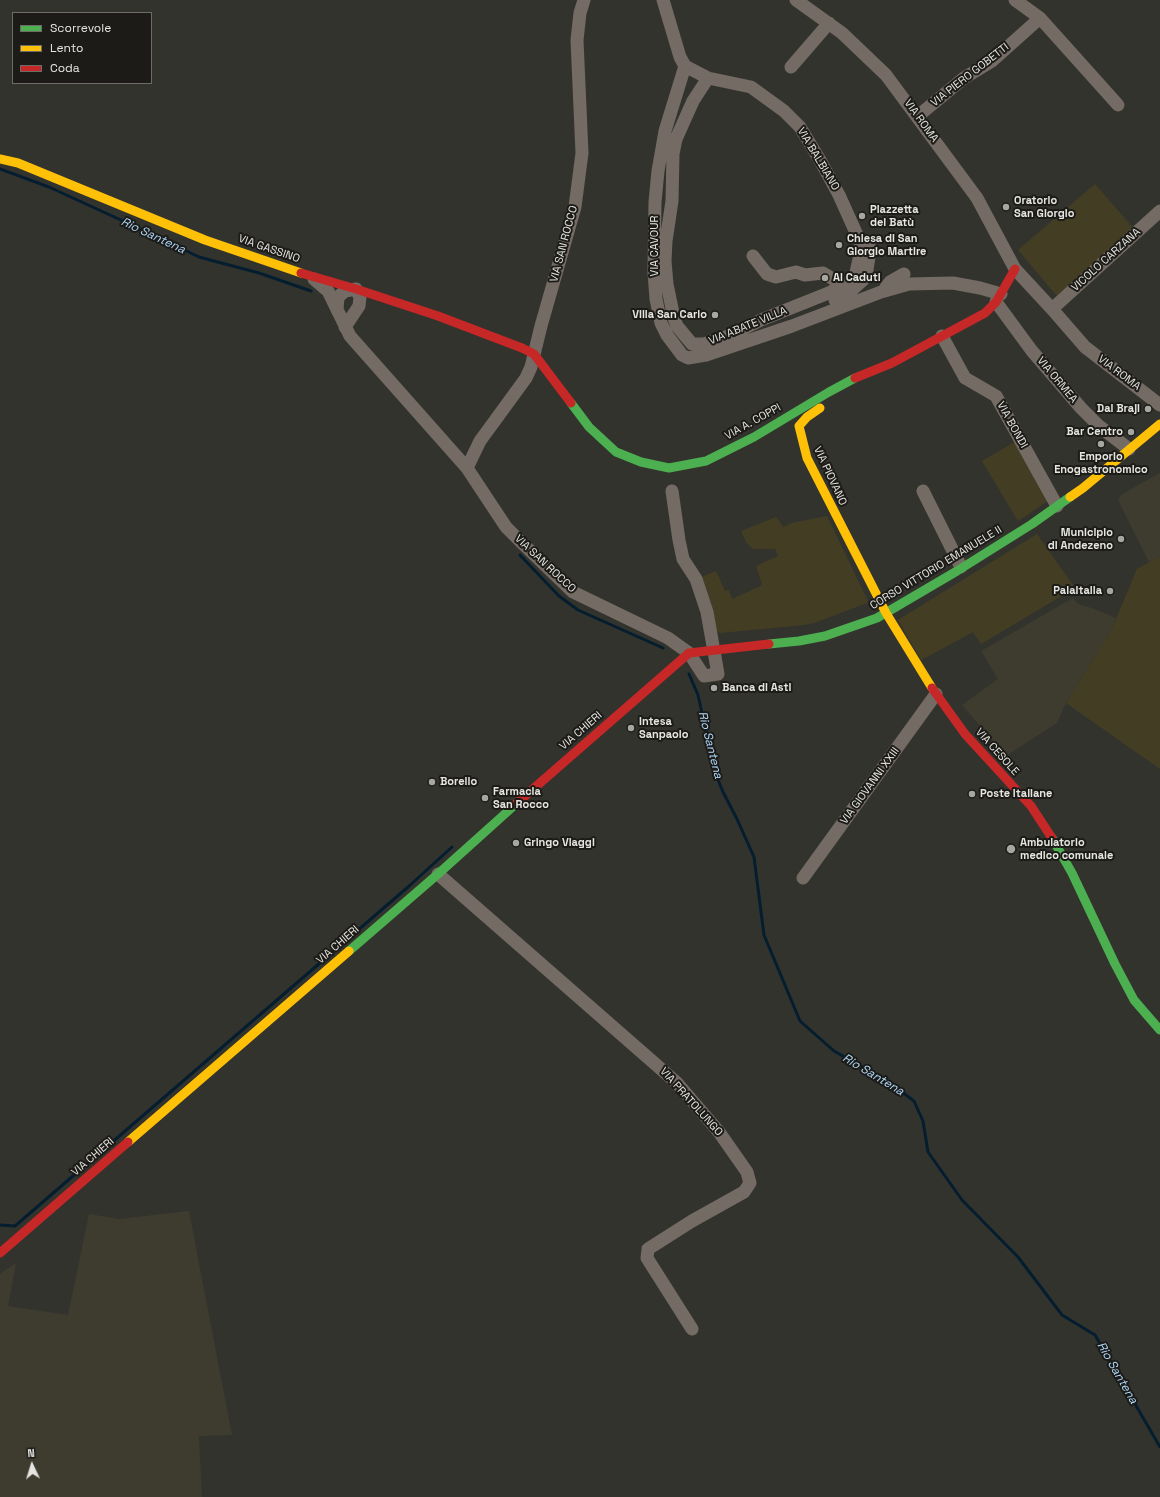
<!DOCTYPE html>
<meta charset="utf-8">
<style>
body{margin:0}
#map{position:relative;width:1160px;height:1497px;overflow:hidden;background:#33332e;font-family:"Space Grotesk",sans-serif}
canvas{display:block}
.legend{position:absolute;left:12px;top:12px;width:140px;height:72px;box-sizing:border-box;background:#1c1b18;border:1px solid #6d6c68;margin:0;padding:5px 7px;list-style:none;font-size:12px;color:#e6e6e1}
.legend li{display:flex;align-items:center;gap:8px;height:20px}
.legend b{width:20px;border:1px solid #6d6c68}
.north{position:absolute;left:12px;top:1445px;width:40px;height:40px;-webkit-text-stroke:3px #1c1b18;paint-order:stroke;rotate:356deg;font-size:11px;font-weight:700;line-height:16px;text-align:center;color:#e6e6e1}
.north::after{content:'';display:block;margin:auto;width:14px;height:18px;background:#e6e6e1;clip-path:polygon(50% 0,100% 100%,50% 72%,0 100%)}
</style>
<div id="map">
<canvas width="1160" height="1497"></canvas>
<ul class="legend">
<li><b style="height:5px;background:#4caf50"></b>Scorrevole</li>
<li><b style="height:5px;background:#ffc107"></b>Lento</li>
<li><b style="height:5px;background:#c62828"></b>Coda</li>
</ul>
<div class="north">N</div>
</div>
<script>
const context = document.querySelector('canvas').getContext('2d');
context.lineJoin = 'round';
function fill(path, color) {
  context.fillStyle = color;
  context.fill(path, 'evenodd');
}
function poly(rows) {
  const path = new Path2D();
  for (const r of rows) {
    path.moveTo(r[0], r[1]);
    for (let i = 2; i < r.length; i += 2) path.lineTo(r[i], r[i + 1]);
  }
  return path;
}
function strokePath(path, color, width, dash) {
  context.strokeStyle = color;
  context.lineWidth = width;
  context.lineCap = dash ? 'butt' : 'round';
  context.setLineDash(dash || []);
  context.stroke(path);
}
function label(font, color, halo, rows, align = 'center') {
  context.font = font + ' "Space Grotesk",sans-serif';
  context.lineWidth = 4;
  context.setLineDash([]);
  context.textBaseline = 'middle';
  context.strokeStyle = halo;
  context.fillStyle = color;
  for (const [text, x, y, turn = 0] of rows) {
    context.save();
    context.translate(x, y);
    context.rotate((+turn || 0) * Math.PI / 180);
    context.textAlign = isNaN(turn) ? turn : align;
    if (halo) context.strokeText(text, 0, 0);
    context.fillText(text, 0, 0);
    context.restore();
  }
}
fill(poly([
 [1160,473,1160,556,1149,562,1118,500,1122,494],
 [1073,598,1078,604,1092,608,1116,618,1111,631,1066,703,1057,723,1006,756,962,705,998,679,981,651],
 [189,1211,232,1435,199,1436,202,1497,0,1497,0,1274,5,1270,16,1263,8,1306,68,1315,89,1214,119,1219]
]), '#3e3c2f');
fill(poly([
 [1095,184,1135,230,1057,296,1018,250],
 [1018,440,1051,499,1018,521,982,461],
 [827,516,868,601,867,603,814,623,804,625,720,633,714,629,699,578,716,571,725,591,729,590,732,599,761,586,762,584,756,566,778,556,775,549,753,549,746,542,741,531,776,517,783,527,792,523],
 [1037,534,1075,588,981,644,973,632,921,660,898,620],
 [1160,556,1160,769,1066,703,1111,631,1137,569]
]), '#433e23');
strokePath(poly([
 [0,169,49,187,160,238,199,257,259,273,311,291],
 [520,555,559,596,578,610,663,648],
 [689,674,698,695,715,772,723,792,737,819,754,857,764,935,800,1021,834,1051,887,1081,914,1101,923,1121,928,1152,962,1200,1018,1257,1062,1315,1095,1335,1160,1447],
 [0,1225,15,1226,408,887,452,847]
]), '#051e2f', 3);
strokePath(poly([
 [663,0,680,57,685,66,665,131,658,171,655,202,654,272,656,299,661,323,667,335,682,355,688,358,706,355,792,326,881,292,909,284,953,283,980,288,1001,294],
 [796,0,842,33,886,75,977,198,1015,269,1052,309,1085,347,1160,405],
 [1040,18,1118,105],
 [685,66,708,78,751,87,784,111,800,127,821,162,839,195,862,246,855,277,831,292,761,320,729,336,704,344,692,344,677,326,674,318,667,284,665,261,666,241,672,201,673,154,676,139,693,101,708,78],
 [791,67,829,23],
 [918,116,964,78,992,61,1040,18,1015,0],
 [753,256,767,274,776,277,796,272,805,275,823,273,843,285],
 [314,279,328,291,350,336,467,468,506,527,522,543,573,592,668,638,689,653,704,676,718,674,707,612,696,579,683,559,679,540,672,491],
 [886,287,890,282,904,274],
 [835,300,853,289,863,280,867,270,870,250,868,241],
 [996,302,1032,351,1081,408,1099,426,1129,449],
 [1052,309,1160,211],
 [337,310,338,297,345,291,356,289,360,297,359,306,345,327],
 [942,336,965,378,996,396,1057,506],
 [467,468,480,441,526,378,531,367,541,326,575,207,582,153,577,40,580,13,584,0],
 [923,491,961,567],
 [438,874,677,1083,719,1132,747,1172,750,1183,744,1192,692,1221,648,1249,647,1258,692,1329],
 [803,878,936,694]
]), '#746b64', 13);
strokePath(poly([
 [571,403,589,427,616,452,641,462,669,468,706,461,754,437,829,392,855,378],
 [769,644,799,641,825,636,877,618,957,571,1032,524,1070,497],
 [1052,838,1072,873,1115,964,1134,1000,1160,1030],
 [349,951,438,874,517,803]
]), '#4caf50', 9);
strokePath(poly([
 [0,159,18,163,205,240,301,273],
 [820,408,807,417,799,426,807,458,886,613,932,688],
 [1070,497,1083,488,1160,424],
 [128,1142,349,951]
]), '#ffc107', 9);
strokePath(poly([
 [301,273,356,289,438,316,522,348,534,354,571,403],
 [855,378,892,363,985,313,996,302,1015,269],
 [932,688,965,734,1031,806,1052,838],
 [517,803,689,653,769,644],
 [0,1253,128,1142]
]), '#c62828', 9);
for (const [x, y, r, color] of [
 [1006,207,4,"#a7a7a2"],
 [862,216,4,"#a7a7a2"],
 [839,245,4,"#a7a7a2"],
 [825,278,4,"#a7a7a2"],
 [715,315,4,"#a7a7a2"],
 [1148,409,4,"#a7a7a2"],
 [1131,432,4,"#a7a7a2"],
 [1101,444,4,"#a7a7a2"],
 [1121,539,4,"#a7a7a2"],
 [1110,591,4,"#a7a7a2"],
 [714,688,4,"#a7a7a2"],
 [631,728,4,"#a7a7a2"],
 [432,782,4,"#a7a7a2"],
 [972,794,4,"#a7a7a2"],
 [485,798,4,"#a7a7a2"],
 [516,843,4,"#a7a7a2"],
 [1011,849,5,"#a7a7a2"]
]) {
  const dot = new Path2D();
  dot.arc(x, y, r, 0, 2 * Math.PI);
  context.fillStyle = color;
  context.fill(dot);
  strokePath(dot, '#1c1b18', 1.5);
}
label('11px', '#e6e6e1', '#1c1b18', [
 ["VIA PIERO GOBETTI",970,75,-38],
 ["VIA ROMA",921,121,54],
 ["VIA BALBIANO",818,159,59],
 ["VIA SAN ROCCO",564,244,-75],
 ["VIA CAVOUR",655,246,-90],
 ["VIA GASSINO",269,249,19],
 ["VICOLO CARZANA",1106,260,-42],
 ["VIA ABATE VILLA",748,326,-22],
 ["VIA ROMA",1119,373,37],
 ["VIA ORMEA",1057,380,50],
 ["VIA A. COPPI",753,422,-29],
 ["VIA BONDI",1012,425,61],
 ["VIA PIOVANO",830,476,65],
 ["VIA SAN ROCCO",545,564,43],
 ["CORSO VITTORIO EMANUELE II",936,568,-31],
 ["VIA CHIERI",581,731,-41],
 ["VIA CESOLE",997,752,48],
 ["VIA GIOVANNI XXIII",870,786,-54],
 ["VIA CHIERI",338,945,-41],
 ["VIA PRATOLUNGO",691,1102,48],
 ["VIA CHIERI",93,1157,-41]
]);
label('bold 11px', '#e6e6e1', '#1c1b18', [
 ["Oratorio",1014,201],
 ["San Giorgio",1014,214],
 ["Piazzetta",870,210],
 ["dei Batù",870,223],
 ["Chiesa di San",847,239],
 ["Giorgio Martire",847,252],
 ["Ai Caduti",833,278],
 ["Villa San Carlo",707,315,"right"],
 ["Dai Braji",1140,409,"right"],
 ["Bar Centro",1123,432,"right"],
 ["Emporio",1101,457,"center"],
 ["Enogastronomico",1101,470,"center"],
 ["Municipio",1113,533,"right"],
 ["di Andezeno",1113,546,"right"],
 ["PalaItalia",1102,591,"right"],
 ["Banca di Asti",722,688],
 ["Intesa",639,722],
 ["Sanpaolo",639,735],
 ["Borello",440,782],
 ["Farmacia",493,792],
 ["San Rocco",493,805],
 ["Poste Italiane",980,794],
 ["Gringo Viaggi",524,843],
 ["Ambulatorio",1020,843],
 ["medico comunale",1020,856]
], 'left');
label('italic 12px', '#aed9fa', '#1c1b18', [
 ["Rio Santena",153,236,25],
 ["Rio Santena",710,745,76],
 ["Rio Santena",873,1075,31],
 ["Rio Santena",1117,1373,60]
]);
</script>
